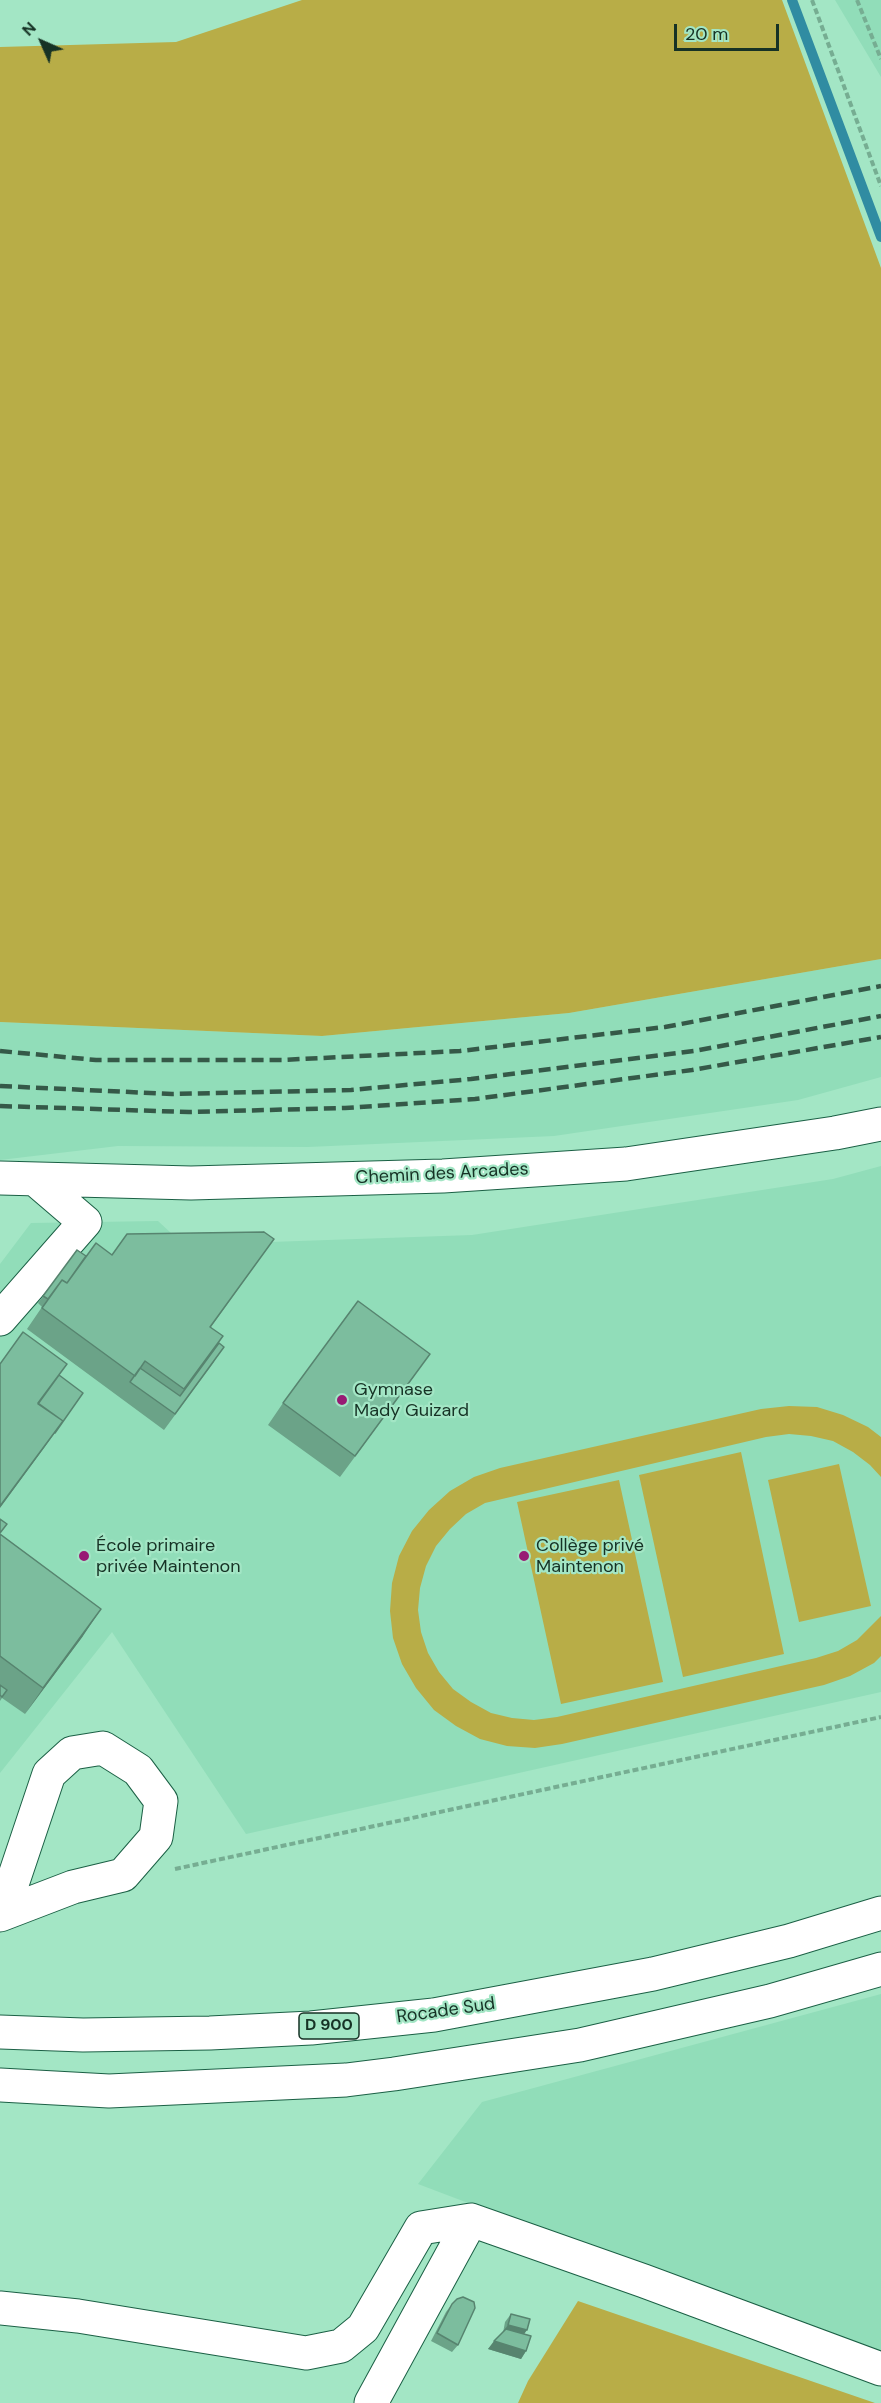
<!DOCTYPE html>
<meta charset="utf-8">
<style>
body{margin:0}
#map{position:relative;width:881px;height:2403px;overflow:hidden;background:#a3e6c5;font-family:"DM Sans",sans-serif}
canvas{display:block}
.north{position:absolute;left:12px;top:12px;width:60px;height:60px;-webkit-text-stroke:4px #a3e6c5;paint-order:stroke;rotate:315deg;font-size:16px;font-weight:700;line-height:24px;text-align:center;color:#163225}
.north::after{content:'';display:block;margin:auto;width:21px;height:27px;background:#163225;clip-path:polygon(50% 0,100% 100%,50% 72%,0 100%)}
.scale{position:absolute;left:674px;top:24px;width:105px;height:27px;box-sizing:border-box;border:3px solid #163225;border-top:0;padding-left:8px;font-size:18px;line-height:21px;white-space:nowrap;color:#163225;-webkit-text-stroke:4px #a3e6c5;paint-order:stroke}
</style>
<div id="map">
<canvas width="881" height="2403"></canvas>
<div class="north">N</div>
<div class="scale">20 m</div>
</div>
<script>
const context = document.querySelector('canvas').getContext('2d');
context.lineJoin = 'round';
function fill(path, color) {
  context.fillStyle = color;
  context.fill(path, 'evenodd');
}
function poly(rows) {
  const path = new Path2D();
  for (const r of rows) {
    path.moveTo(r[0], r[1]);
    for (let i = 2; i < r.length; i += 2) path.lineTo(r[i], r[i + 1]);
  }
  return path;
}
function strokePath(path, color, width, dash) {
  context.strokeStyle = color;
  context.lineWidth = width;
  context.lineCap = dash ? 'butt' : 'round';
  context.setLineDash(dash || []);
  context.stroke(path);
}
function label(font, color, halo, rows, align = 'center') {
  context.font = font + ' "DM Sans",sans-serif';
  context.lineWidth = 4.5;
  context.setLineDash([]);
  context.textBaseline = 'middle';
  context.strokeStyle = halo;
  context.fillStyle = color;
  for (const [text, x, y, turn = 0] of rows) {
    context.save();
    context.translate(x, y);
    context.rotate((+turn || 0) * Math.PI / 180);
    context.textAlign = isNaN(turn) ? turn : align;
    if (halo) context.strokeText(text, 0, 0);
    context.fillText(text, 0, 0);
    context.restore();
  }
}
fill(poly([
 [835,0,881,0,881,77],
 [881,959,881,1077,798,1100,554,1136,308,1147,118,1146,0,1160,0,1022,322,1036,569,1013],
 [881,1166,881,1692,246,1834,112,1632,0,1773,0,1264,31,1223,158,1221,184,1245,472,1235,833,1179],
 [881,1994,881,2352,621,2261,418,2184,482,2102]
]), '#91ddb9');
fill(poly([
 [302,0,782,0,881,268,881,959,569,1013,322,1036,0,1022,0,47,176,42],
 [789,1406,817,1407,843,1415,868,1427,881,1437,881,1477,870,1465,853,1452,833,1441,811,1436,789,1434,766,1437,485,1503,466,1514,450,1529,436,1546,426,1566,420,1588,418,1610,421,1632,428,1653,439,1672,453,1689,471,1702,491,1713,512,1718,534,1720,557,1717,816,1658,838,1651,857,1640,881,1616,881,1656,874,1663,850,1676,824,1685,562,1744,535,1748,507,1746,480,1739,456,1726,434,1710,416,1688,402,1664,393,1638,390,1611,392,1583,399,1556,412,1531,429,1510,450,1491,474,1477,500,1468,761,1409],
 [741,1452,784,1654,683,1677,639,1475],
 [839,1464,871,1606,799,1622,768,1480],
 [619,1480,663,1682,561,1704,517,1502],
 [578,2301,875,2403,518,2403,528,2381]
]), '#b8ad47');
strokePath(poly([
 [792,0,881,237]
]), '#308ca2', 10);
const minor = poly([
 [0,1178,191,1183,443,1176,626,1164,835,1133,881,1124],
 [0,1319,85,1222,36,1180],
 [0,1915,73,1887,123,1875,156,1837,161,1801,138,1770,103,1748,72,1753,49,1774,2,1914],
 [0,2308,78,2316,306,2353,341,2346,363,2328,421,2228,471,2220,644,2281,881,2369],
 [371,2403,471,2220]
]);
const major = poly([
 [0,2032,83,2035,210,2033,311,2028,434,2015,653,1974,789,1941,881,1913],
 [0,2085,109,2091,346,2080,394,2074,580,2045,770,2001,881,1969]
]);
strokePath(minor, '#1b6045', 35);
strokePath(major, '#1b6045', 35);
strokePath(poly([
 [812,0,881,186],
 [857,0,881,59],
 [175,1869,881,1717]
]), '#76ad92', 4, [6, 3]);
strokePath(minor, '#fff', 33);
strokePath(major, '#fff', 33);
strokePath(poly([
 [0,1051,96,1060,282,1060,460,1051,665,1027,881,986],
 [0,1086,172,1094,351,1090,471,1079,694,1051,881,1016],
 [0,1106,189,1112,345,1108,475,1099,692,1070,881,1037]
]), '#355948', 4.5, [12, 6]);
fill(poly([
 [274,1239,211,1327,218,1343,214,1362,164,1430,27,1329,42,1307,38,1303,77,1250,86,1256,112,1255],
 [415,1375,340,1477,268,1425,283,1403],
 [0,1534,83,1636,25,1714,2,1698,0,1701],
 [452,2304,458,2345,452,2352,431,2341,446,2312],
 [511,2314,524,2334,526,2351,521,2359,488,2349,503,2333,505,2322]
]), '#6ba388');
fill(poly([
 [83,1393,44,1448,0,1508,0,1506],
 [101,1609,83,1636,25,1714,43,1688],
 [508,2325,527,2330,522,2337,502,2333],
 [494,2341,526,2351,521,2359,488,2349]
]), '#57846f');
const building = poly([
 [264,1232,274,1239,210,1327,223,1336,184,1389,145,1361,135,1376,42,1308,62,1280,67,1283,96,1243,112,1255,127,1234,264,1232],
 [77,1250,86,1256,67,1283,62,1280,48,1299,43,1296,77,1250],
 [358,1301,430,1354,355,1456,283,1403,358,1301],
 [23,1332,67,1364,38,1403,63,1421,0,1506,0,1364,23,1332],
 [219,1343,224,1347,175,1414,130,1382,140,1368,180,1396,219,1343],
 [59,1375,83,1393,55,1433,63,1421,38,1404,59,1375],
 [0,1519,7,1524,0,1533,0,1519],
 [0,1534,101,1609,43,1688,0,1656,0,1534],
 [0,1685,7,1690,2,1697,0,1695,0,1685],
 [463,2297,474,2302,475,2308,458,2345,437,2333,452,2304,457,2299,463,2297],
 [511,2314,530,2319,527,2330,508,2325,511,2314],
 [506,2329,531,2336,526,2351,494,2341,506,2329]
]);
fill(building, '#7cbd9e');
strokePath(building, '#57846f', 1.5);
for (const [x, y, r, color] of [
 [342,1400,6,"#981b74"],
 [84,1556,6,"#981b74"],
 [524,1556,6,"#981b74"]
]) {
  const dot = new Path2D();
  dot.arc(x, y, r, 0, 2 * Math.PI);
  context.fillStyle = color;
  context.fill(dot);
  strokePath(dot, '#a3e6c5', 2);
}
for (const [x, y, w] of [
 [329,2026,60]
]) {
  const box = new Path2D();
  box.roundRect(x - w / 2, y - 13, w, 26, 4.5);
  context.fillStyle = '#a3e6c5';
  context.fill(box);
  strokePath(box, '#163225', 1.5);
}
label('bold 16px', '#163225', null, [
 ["D 900",329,2026]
]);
label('18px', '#163225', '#a3e6c5', [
 ["Chemin des Arcades",442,1174,-3],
 ["Rocade Sud",446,2011,-8]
]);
label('18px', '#163225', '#a3e6c5', [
 ["Gymnase",354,1390],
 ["Mady Guizard",354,1411],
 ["École primaire",96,1546],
 ["privée Maintenon",96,1567],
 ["Collège privé",536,1546],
 ["Maintenon",536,1567]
], 'left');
</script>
